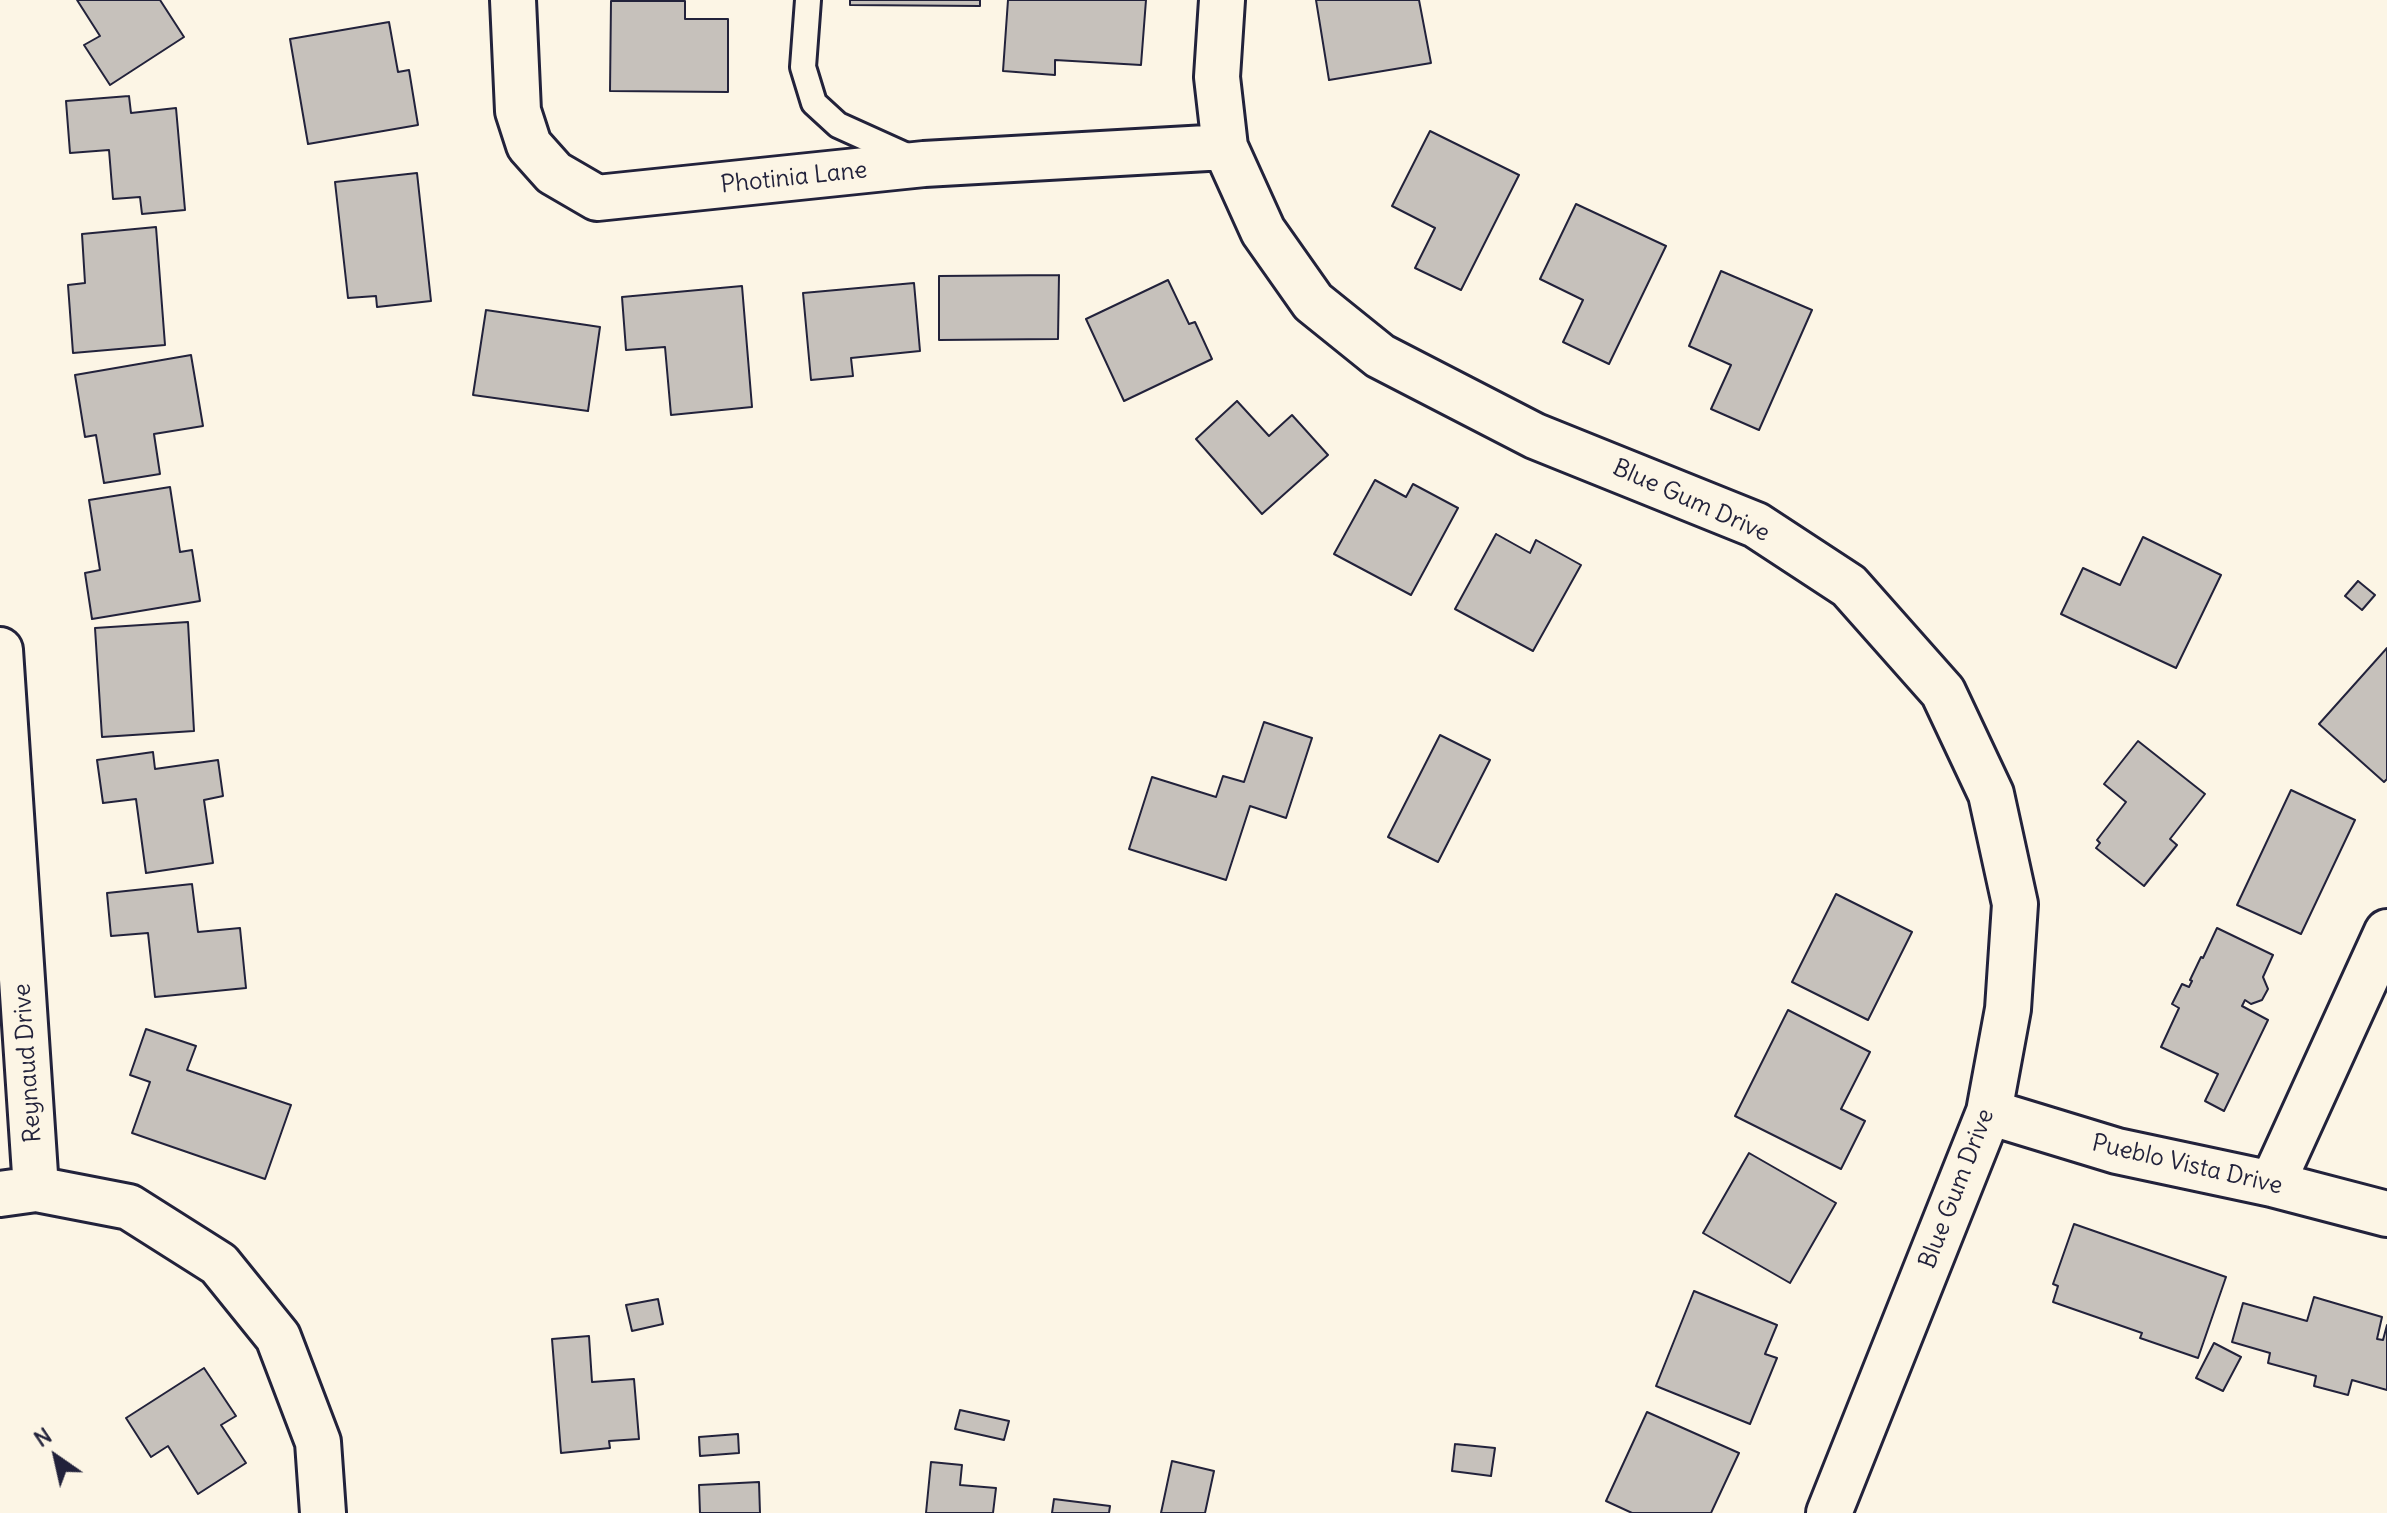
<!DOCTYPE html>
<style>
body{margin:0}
#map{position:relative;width:2387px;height:1513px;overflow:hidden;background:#fcf5e5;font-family:Delius,sans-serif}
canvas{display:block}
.north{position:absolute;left:16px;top:1417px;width:80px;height:80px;-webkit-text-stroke:6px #fcf5e5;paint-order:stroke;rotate:326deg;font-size:22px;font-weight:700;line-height:32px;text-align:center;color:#22223b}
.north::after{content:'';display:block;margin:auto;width:28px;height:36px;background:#22223b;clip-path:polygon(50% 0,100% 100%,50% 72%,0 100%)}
</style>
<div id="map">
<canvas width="2387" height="1513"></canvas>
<div class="north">N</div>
</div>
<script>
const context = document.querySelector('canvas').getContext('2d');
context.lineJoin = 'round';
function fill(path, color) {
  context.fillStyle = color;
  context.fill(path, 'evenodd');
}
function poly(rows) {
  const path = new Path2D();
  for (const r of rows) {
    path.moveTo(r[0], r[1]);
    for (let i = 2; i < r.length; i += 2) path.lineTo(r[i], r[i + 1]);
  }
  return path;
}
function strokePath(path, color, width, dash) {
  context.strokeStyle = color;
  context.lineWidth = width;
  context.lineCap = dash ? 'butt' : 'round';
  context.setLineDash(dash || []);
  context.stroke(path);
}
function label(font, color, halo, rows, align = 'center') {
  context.font = font + ' Delius,sans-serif';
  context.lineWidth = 8;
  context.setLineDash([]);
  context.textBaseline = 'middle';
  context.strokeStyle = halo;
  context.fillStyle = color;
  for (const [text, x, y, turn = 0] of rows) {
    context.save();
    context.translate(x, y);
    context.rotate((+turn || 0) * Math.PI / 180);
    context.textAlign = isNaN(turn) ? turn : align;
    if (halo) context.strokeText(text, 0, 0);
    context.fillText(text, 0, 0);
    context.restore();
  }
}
const building = poly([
 [77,0,160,0,184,37,110,85,84,45,100,36,77,0],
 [850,0,980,0,980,6,850,5,850,0],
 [1008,0,1146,0,1141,65,1055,60,1055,75,1003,71,1008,0],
 [1316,0,1419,0,1431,63,1329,80,1316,0],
 [611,1,685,1,685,19,728,19,728,92,610,91,611,1],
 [389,22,398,72,409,70,418,125,308,144,290,39,389,22],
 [129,96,131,113,176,108,185,210,142,214,140,197,113,199,109,150,70,153,66,101,129,96],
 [1430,131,1519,175,1461,290,1415,268,1435,228,1392,206,1430,131],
 [417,173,431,301,377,307,376,296,348,298,335,182,417,173],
 [1576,204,1666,246,1609,364,1563,342,1583,300,1540,279,1576,204],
 [156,227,165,345,73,353,68,285,85,283,82,234,156,227],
 [1721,271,1812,310,1759,430,1711,409,1731,365,1689,346,1721,271],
 [1059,275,1058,339,939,340,939,276,1059,275],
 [1168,280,1189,324,1195,322,1212,359,1124,401,1086,319,1168,280],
 [914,283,920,351,851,358,853,376,811,380,803,293,914,283],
 [742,286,752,407,671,415,665,347,626,350,622,297,742,286],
 [486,310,600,327,588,411,473,395,486,310],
 [191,355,203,426,154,434,160,474,104,483,96,435,85,437,75,375,191,355],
 [1237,401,1269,436,1292,415,1328,455,1262,514,1196,439,1237,401],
 [1375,480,1406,497,1413,484,1458,508,1411,595,1334,554,1375,480],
 [170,487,180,552,192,550,200,601,92,619,85,573,100,570,89,500,170,487],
 [1496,534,1530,553,1536,540,1581,565,1533,651,1455,609,1496,534],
 [2143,537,2221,575,2176,668,2061,614,2083,568,2120,585,2143,537],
 [2358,581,2375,595,2362,610,2345,596,2358,581],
 [188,622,194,731,102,737,95,628,188,622],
 [2387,648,2387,779,2384,782,2319,724,2387,648],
 [1264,722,1312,738,1286,818,1250,806,1226,880,1129,849,1152,777,1216,797,1223,776,1244,782,1264,722],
 [1440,735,1490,760,1438,862,1388,837,1440,735],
 [2138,741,2205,794,2170,839,2177,845,2144,886,2096,848,2100,843,2097,840,2126,802,2104,784,2138,741],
 [153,752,155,769,218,760,223,796,204,800,213,863,146,873,136,799,103,803,97,760,153,752],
 [2291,790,2355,820,2301,934,2237,905,2291,790],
 [192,884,198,932,240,928,246,988,155,997,148,933,111,936,107,893,192,884],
 [1836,894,1912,932,1868,1020,1792,982,1836,894],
 [2217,928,2273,955,2263,977,2268,989,2262,1000,2251,1004,2245,1000,2242,1006,2268,1020,2224,1111,2205,1101,2218,1074,2161,1047,2179,1008,2172,1004,2182,984,2189,987,2192,981,2190,980,2201,957,2203,958,2217,928],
 [1788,1010,1870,1052,1841,1109,1865,1121,1841,1169,1735,1116,1788,1010],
 [146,1029,196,1046,187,1070,291,1105,265,1179,132,1133,150,1082,130,1075,146,1029],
 [1749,1153,1836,1203,1790,1283,1703,1233,1749,1153],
 [2074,1224,2226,1277,2198,1358,2140,1338,2142,1333,2053,1302,2058,1286,2053,1284,2074,1224],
 [1694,1291,1777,1325,1765,1354,1777,1358,1750,1424,1656,1386,1694,1291],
 [2314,1297,2382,1317,2377,1339,2383,1340,2387,1325,2387,1390,2352,1380,2348,1395,2314,1386,2316,1376,2268,1363,2270,1353,2232,1342,2243,1303,2307,1321,2314,1297],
 [658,1299,663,1324,632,1331,626,1305,658,1299],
 [589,1336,592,1382,634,1379,639,1439,609,1441,610,1448,561,1453,552,1339,589,1336],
 [2214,1343,2241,1357,2223,1391,2196,1378,2214,1343],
 [204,1368,236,1416,221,1425,246,1463,198,1494,168,1446,151,1457,126,1418,204,1368],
 [960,1410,1009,1421,1004,1440,955,1429,960,1410],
 [1647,1412,1739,1453,1711,1513,1632,1513,1606,1501,1647,1412],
 [738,1434,739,1453,700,1456,699,1437,738,1434],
 [1455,1444,1495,1448,1491,1476,1452,1471,1455,1444],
 [1172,1461,1214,1471,1205,1513,1161,1513,1172,1461],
 [931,1462,962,1465,960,1485,996,1488,993,1513,926,1513,931,1462],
 [759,1482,760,1513,700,1513,699,1485,759,1482],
 [1054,1499,1110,1506,1109,1513,1052,1513,1054,1499]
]);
fill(building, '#c6c1bb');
strokePath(building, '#22223b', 2);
const service = poly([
 [808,0,803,67,814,103,838,125,911,158]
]);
const minor = poly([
 [513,0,518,111,529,145,554,173,597,198,924,164,1225,147],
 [1222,0,1217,77,1225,147,1263,231,1313,302,1380,356,1535,436,1756,525,1849,586,1943,692,1991,794,2015,904,2008,1009,1989,1112,1829,1513],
 [0,650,36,1189],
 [1989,1112,2117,1151,2272,1184,2387,1214],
 [2272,1184,2387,932],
 [0,1194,36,1189,129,1207,219,1264,278,1337,318,1442,323,1513]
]);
strokePath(service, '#22223b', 30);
strokePath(minor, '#22223b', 50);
strokePath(service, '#fcf5e5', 24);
strokePath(minor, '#fcf5e5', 44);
label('24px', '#22223b', '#fcf5e5', [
 ["Photinia Lane",794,178,-6],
 ["Blue Gum Drive",1691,501,24],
 ["Reynaud Drive",28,1063,-94],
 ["Pueblo Vista Drive",2187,1165,13],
 ["Blue Gum Drive",1957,1189,-69]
]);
</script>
